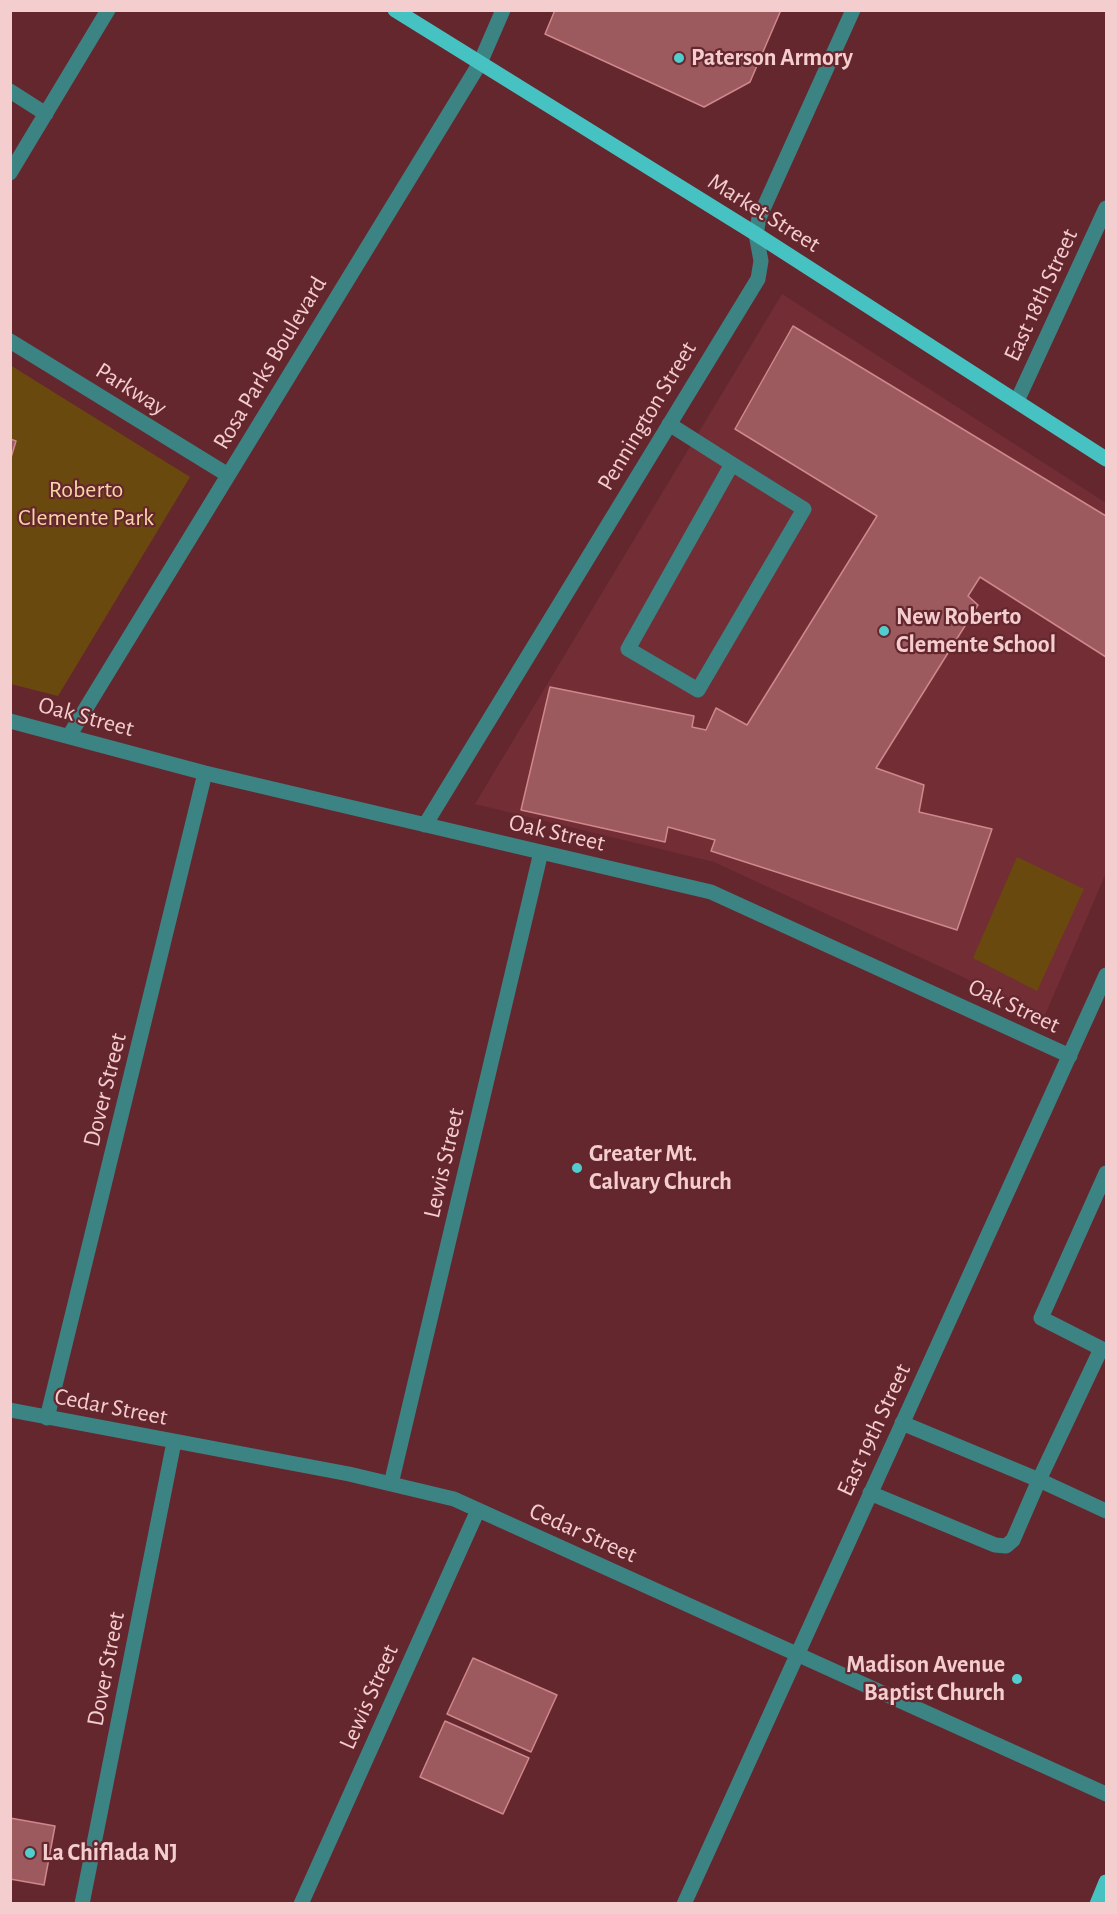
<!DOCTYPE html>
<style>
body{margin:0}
#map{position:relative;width:1117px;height:1914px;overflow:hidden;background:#64272e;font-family:"Alegreya Sans",sans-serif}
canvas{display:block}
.frame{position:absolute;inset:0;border:12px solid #f4cdce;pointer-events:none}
</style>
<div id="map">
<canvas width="1117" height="1914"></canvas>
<div class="frame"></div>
</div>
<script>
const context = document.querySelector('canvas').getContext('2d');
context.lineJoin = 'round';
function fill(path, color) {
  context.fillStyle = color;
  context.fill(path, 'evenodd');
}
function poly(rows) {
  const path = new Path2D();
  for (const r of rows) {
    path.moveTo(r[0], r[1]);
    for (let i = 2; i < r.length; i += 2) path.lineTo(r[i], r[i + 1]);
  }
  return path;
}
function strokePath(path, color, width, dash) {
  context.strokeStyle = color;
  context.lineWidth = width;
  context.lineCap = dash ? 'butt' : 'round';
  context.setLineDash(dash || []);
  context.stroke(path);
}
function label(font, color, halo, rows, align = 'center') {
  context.font = font + ' "Alegreya Sans",sans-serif';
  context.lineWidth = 4.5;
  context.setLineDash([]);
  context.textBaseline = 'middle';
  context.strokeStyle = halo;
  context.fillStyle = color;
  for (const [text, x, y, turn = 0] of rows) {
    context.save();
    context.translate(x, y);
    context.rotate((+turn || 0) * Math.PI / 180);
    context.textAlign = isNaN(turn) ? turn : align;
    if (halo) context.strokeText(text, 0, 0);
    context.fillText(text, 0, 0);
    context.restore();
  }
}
fill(poly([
 [782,294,1106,503,1106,873,1045,1015,714,862,475,804]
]), '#732d35');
fill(poly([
 [10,365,190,477,58,696,11,684],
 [1017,857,1084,889,1037,991,973,958]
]), '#6a490e');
const building = poly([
 [555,10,781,10,750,82,704,107,545,34,555,10],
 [793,326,1106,516,1106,657,980,577,968,596,978,605,876,768,924,785,919,812,992,829,957,930,711,851,715,840,668,827,665,842,521,810,550,687,694,716,692,727,706,730,716,708,747,725,877,516,735,429,793,326],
 [10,439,16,441,10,461,10,439],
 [473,1658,557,1695,531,1752,447,1714,473,1658],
 [445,1721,529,1758,503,1814,420,1777,445,1721],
 [10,1818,55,1826,44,1885,10,1879,10,1818]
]);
fill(building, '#9d5a5e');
strokePath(building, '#cf878b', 1.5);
strokePath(poly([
 [10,91,46,114],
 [10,173,108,10],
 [10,341,228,475],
 [1017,401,1106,208],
 [669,424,732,464,804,509,698,690,628,649,732,464],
 [10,721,205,773,711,892,1070,1056],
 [69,736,480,63,503,10],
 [425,825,758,279,761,261,756,234,759,218,853,10],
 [1106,1173,1041,1318,1106,1351],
 [1101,1349,1039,1480,1106,1511],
 [10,1410,349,1474,454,1499,1106,1794],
 [47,1418,205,773],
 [391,1484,541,852],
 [870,1493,995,1545,1006,1546,1013,1540,1039,1480,902,1423],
 [82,1904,174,1442],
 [301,1904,478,1510],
 [684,1904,1106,975]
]), '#3c8384', 15);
strokePath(poly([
 [395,10,756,234,1106,459],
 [1097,1904,1106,1882]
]), '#46c2c3', 15);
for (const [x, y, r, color] of [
 [679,58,6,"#52cdce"],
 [884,631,6,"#52cdce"],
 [577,1168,6,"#52cdce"],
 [1017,1679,6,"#52cdce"],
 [30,1853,6,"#52cdce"]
]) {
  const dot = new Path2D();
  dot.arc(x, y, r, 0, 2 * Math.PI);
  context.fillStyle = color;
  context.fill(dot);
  strokePath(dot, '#64272e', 2);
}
label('bold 24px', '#f4cdce', '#64272e', [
 ["Paterson Armory",691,58],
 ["New Roberto",896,617],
 ["Clemente School",896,645],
 ["Greater Mt.",589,1154],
 ["Calvary Church",589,1182],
 ["Madison Avenue",1005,1665,"right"],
 ["Baptist Church",1005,1693,"right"],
 ["La Chiflada NJ",42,1853]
], 'left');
label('24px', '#f4cdce', '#64272e', [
 ["Market Street",764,213,32],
 ["East 18th Street",1041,295,-65],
 ["Rosa Parks Boulevard",270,363,-59],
 ["Parkway",131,389,32],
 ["Pennington Street",647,416,-59],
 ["Oak Street",86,717,15],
 ["Oak Street",557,833,13],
 ["Oak Street",1014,1006,25],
 ["Dover Street",105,1090,-76],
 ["Lewis Street",444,1163,-77],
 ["Cedar Street",111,1407,11],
 ["East 19th Street",874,1430,-65],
 ["Cedar Street",583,1533,24],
 ["Dover Street",106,1669,-79],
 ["Lewis Street",369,1697,-66]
]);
label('24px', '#f8d5a4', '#64272e', [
 ["Roberto",86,490],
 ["Clemente Park",86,518]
]);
</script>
